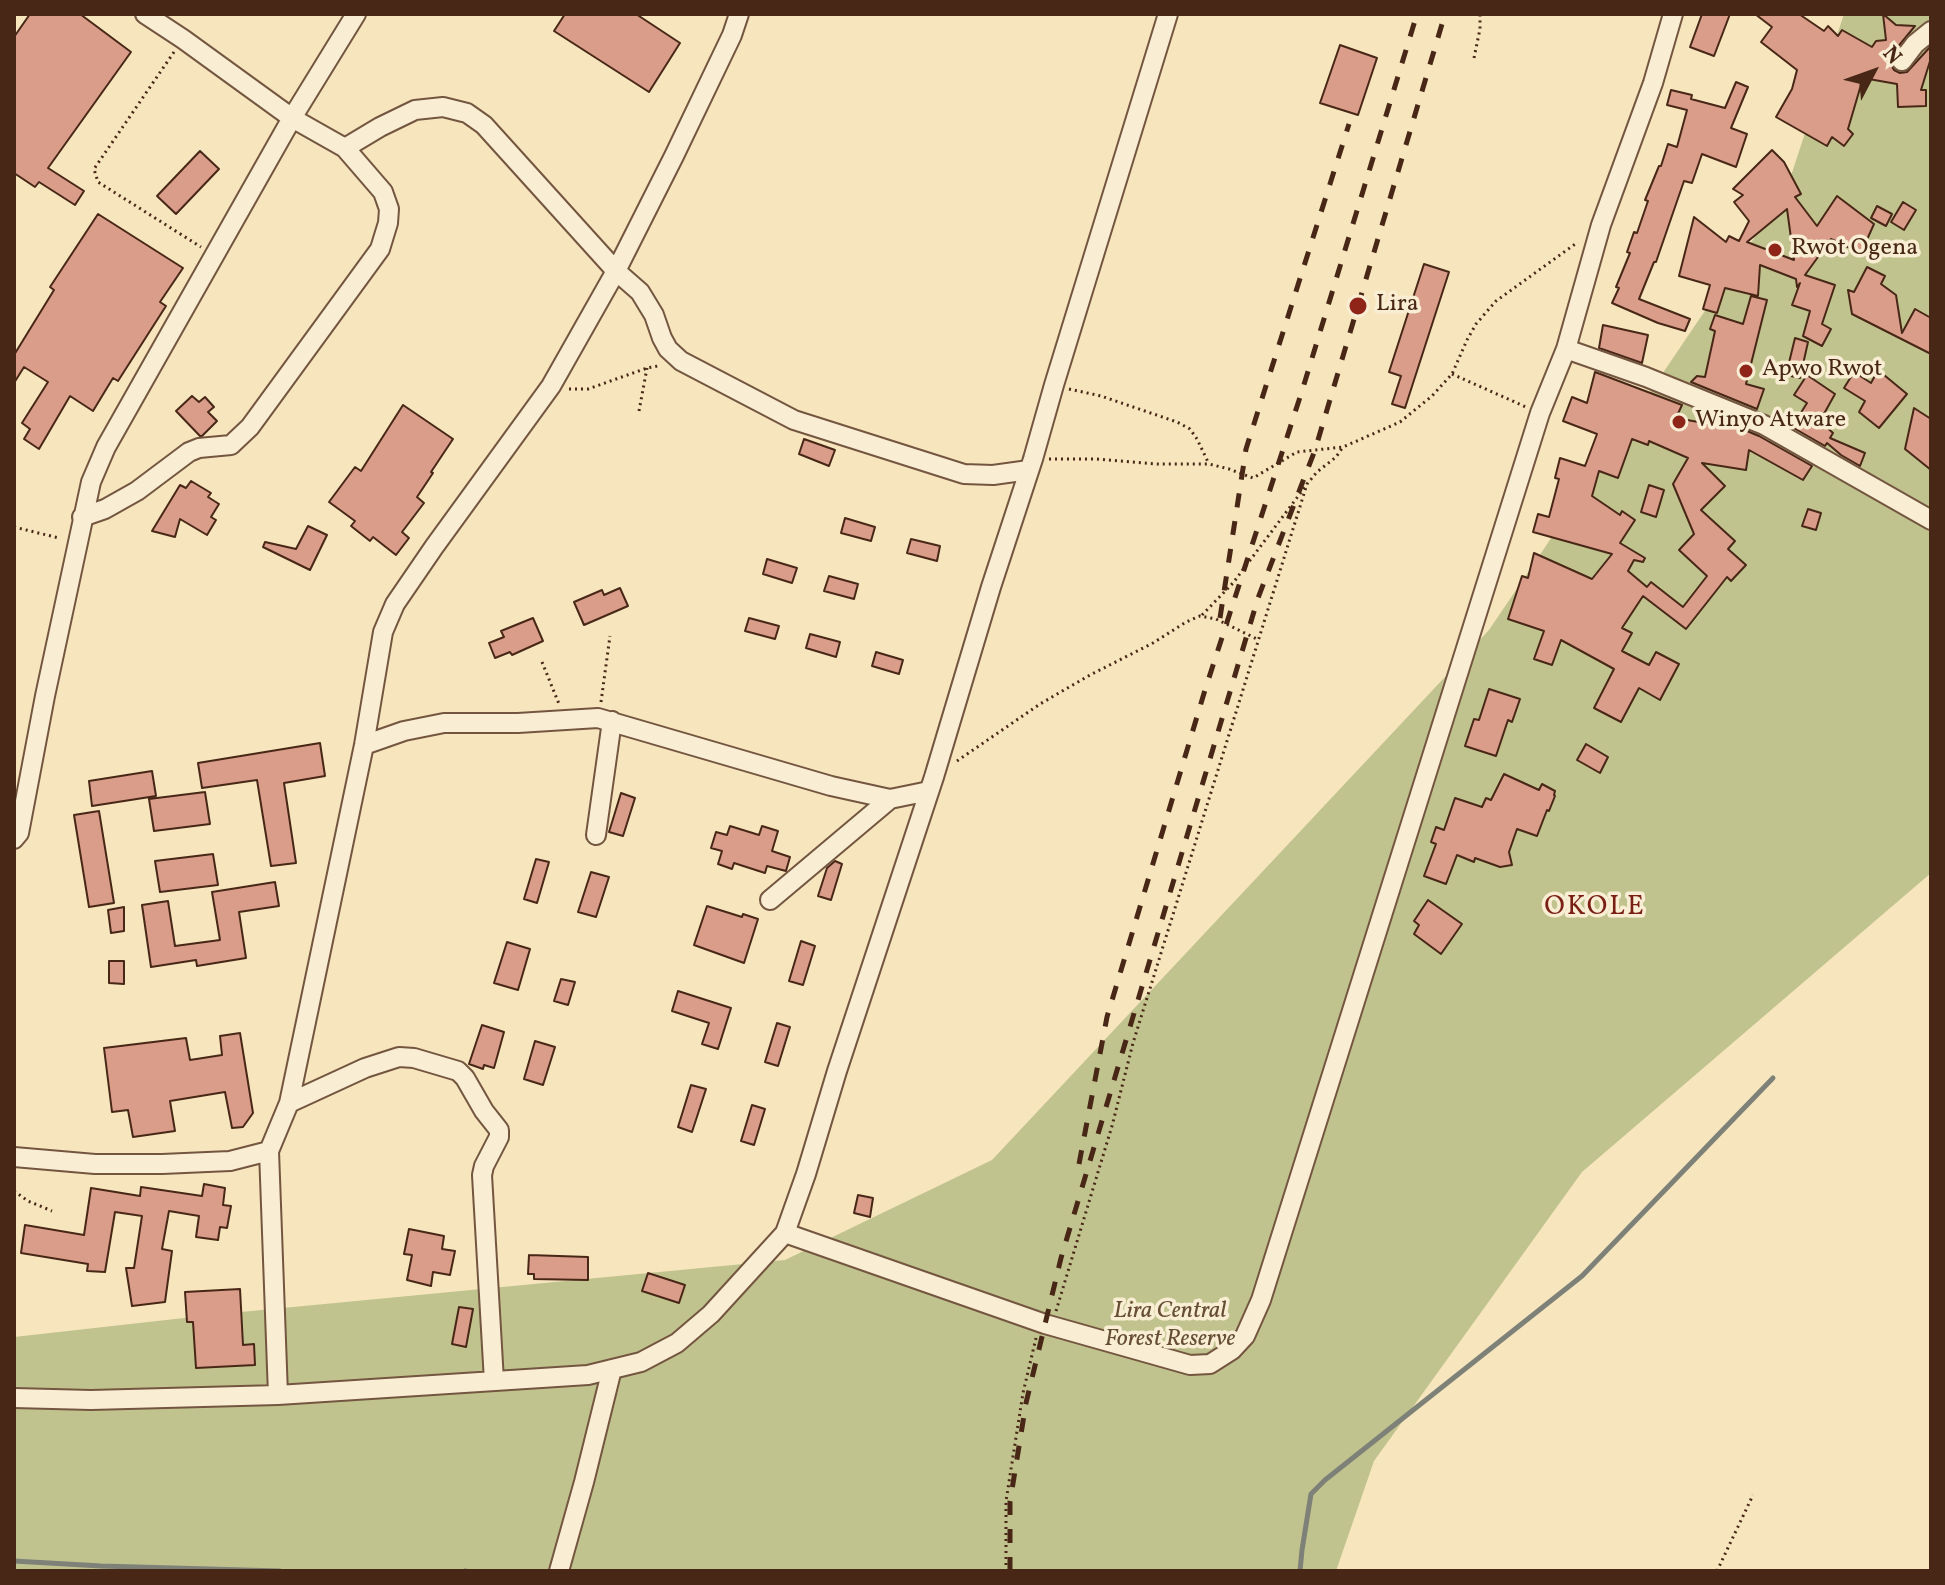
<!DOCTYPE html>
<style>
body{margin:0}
#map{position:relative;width:1945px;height:1585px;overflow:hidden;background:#f6e5bd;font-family:Vollkorn,serif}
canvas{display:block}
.frame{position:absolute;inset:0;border:16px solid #482717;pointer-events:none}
.north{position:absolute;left:1833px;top:32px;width:80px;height:80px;-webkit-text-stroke:6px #f9eed4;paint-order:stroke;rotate:49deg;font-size:22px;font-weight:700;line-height:32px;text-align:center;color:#482717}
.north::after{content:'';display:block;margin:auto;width:28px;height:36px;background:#482717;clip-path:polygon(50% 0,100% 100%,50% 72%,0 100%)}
</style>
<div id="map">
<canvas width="1945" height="1585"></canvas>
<div class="frame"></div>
<div class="north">N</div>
</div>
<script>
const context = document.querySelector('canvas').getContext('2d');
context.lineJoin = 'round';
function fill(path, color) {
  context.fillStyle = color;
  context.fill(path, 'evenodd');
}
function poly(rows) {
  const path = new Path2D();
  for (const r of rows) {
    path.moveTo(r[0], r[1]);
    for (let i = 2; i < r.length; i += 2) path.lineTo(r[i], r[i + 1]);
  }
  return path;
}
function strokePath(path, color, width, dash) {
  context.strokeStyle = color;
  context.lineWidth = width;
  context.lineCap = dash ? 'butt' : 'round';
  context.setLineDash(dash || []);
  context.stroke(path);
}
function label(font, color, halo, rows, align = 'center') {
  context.font = font + ' Vollkorn,serif';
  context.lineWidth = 7;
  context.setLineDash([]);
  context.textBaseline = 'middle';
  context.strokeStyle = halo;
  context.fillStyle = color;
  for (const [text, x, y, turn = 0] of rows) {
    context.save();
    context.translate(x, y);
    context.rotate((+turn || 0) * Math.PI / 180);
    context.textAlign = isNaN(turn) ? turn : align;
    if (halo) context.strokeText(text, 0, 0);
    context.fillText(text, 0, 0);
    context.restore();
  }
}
fill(poly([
 [1844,14,1931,14,1931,873,1582,1172,1374,1461,1336,1571,14,1571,14,1337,220,1314,785,1260,992,1160,1489,630,1786,191]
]), '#c1c38e');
strokePath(poly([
 [14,1561,101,1566,280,1571],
 [465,1571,466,1571],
 [1300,1571,1302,1550,1311,1494,1325,1480,1582,1276,1773,1078]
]), '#7d8178', 5);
const building = poly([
 [30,14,80,14,131,52,48,168,84,191,75,205,39,182,35,187,14,173,14,37,30,14],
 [565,14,636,14,680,43,649,92,554,31,565,14],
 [1702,14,1730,14,1714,56,1690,47,1702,14],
 [1755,14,1799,14,1824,31,1828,26,1838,36,1842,30,1872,47,1876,41,1886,40,1883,14,1896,25,1915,26,1892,54,1891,65,1894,70,1900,73,1907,72,1931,46,1931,58,1921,90,1926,90,1926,106,1898,107,1897,84,1863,78,1848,129,1853,134,1844,146,1832,137,1827,146,1776,117,1792,89,1797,70,1761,42,1772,27,1755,14],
 [1340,45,1377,58,1358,115,1320,103,1340,45],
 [1736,82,1748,87,1731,128,1747,134,1736,167,1702,154,1692,183,1684,181,1656,262,1654,262,1639,299,1690,319,1685,331,1658,323,1612,303,1619,288,1616,287,1630,253,1627,252,1634,232,1637,233,1648,201,1645,200,1659,166,1661,166,1668,144,1677,147,1687,110,1667,105,1671,90,1692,95,1691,99,1725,108,1736,82],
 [1772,150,1784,162,1801,194,1795,197,1817,226,1837,196,1874,224,1861,253,1831,239,1805,275,1835,285,1822,324,1831,329,1822,346,1803,336,1810,311,1792,305,1800,283,1797,287,1796,279,1760,265,1758,296,1725,288,1717,313,1703,309,1710,285,1679,276,1694,217,1726,242,1729,236,1739,241,1749,221,1734,202,1743,195,1733,189,1772,150],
 [1787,209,1794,260,1747,242,1787,209],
 [200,151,219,169,176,214,157,196,200,151],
 [1903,202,1916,210,1904,230,1891,222,1903,202],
 [1877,206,1892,214,1886,226,1871,218,1877,206],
 [98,214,183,268,160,302,166,306,118,381,113,378,93,411,70,396,39,449,24,439,30,429,22,423,48,382,24,367,14,383,14,355,54,290,50,287,98,214],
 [1424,264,1449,272,1405,408,1392,404,1401,376,1389,372,1424,264],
 [1867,267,1885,276,1881,284,1896,295,1902,333,1915,309,1931,318,1931,354,1852,314,1848,290,1854,292,1867,267],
 [1751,296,1767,300,1746,384,1764,389,1757,409,1691,382,1697,376,1705,377,1715,331,1710,329,1715,315,1743,324,1751,296],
 [1603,325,1648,335,1642,363,1599,348,1603,325],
 [1795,338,1808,342,1800,378,1786,375,1795,338],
 [1878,370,1907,394,1879,428,1859,412,1865,401,1844,388,1854,372,1871,383,1878,370],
 [1595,372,1682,405,1676,418,1715,425,1716,418,1759,436,1812,466,1803,480,1749,450,1746,470,1702,463,1725,486,1701,510,1735,541,1728,549,1746,565,1731,581,1727,577,1686,629,1643,596,1622,628,1632,633,1622,651,1649,665,1656,652,1679,664,1660,700,1639,688,1621,722,1594,708,1614,669,1561,640,1552,665,1534,659,1544,631,1508,619,1522,576,1528,578,1534,553,1592,579,1612,554,1533,532,1538,514,1549,517,1559,479,1555,478,1560,458,1585,466,1597,434,1563,421,1572,397,1587,403,1595,372],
 [1632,439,1648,445,1649,441,1688,458,1673,484,1694,534,1679,550,1707,576,1683,607,1651,582,1647,587,1628,571,1634,560,1643,562,1645,558,1620,543,1635,520,1622,511,1620,515,1592,496,1599,471,1618,478,1632,439],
 [1807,375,1835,394,1820,421,1833,433,1830,438,1865,453,1860,466,1841,455,1827,443,1825,446,1792,427,1807,403,1794,395,1807,375],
 [192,396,199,402,205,397,214,407,208,412,217,421,202,436,200,436,176,411,192,396],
 [403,405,453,439,431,472,433,473,417,497,424,503,402,532,409,538,396,555,373,537,370,541,351,526,355,521,329,502,355,467,361,471,403,405],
 [1914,408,1931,419,1931,470,1905,449,1914,408],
 [804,439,835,450,829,466,799,454,804,439],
 [191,481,211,493,208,497,219,504,211,517,216,520,207,535,180,519,175,537,152,531,180,485,186,488,191,481],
 [1649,485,1664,490,1656,517,1641,512,1649,485],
 [1808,509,1821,513,1816,530,1802,526,1808,509],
 [845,518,875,527,871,541,841,533,845,518],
 [308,526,327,535,310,570,263,547,265,542,296,549,308,526],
 [911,539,940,546,937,561,907,553,911,539],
 [767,559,797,568,792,583,763,574,767,559],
 [829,576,858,584,854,599,824,591,829,576],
 [620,588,628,606,584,625,574,602,602,590,604,595,620,588],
 [533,618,543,641,512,655,510,652,495,658,489,643,504,637,501,631,533,618],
 [749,618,779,626,775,639,745,631,749,618],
 [810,634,840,642,836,657,806,648,810,634],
 [876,652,903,660,899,674,872,666,876,652],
 [1489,689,1520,699,1512,722,1508,720,1496,756,1465,746,1474,719,1479,720,1489,689],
 [320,743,325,776,284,783,296,863,271,866,257,780,202,788,198,763,320,743],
 [1586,744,1608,757,1600,773,1577,760,1586,744],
 [152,771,156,796,92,806,89,781,152,771],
 [1504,774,1539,790,1542,784,1555,791,1554,795,1555,796,1549,811,1547,810,1537,836,1517,829,1509,852,1512,865,1500,867,1475,858,1474,862,1457,855,1446,884,1424,876,1436,844,1431,842,1436,827,1444,830,1455,798,1482,807,1486,798,1491,800,1504,774],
 [205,792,210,824,154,831,149,799,205,792],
 [621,793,635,798,623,836,609,832,621,793],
 [99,811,114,903,89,907,74,815,99,811],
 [730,826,759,835,762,826,778,831,772,851,790,857,786,871,767,866,765,873,734,863,732,869,718,864,722,851,711,848,716,832,727,835,730,826],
 [213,854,218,885,160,892,155,861,213,854],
 [536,859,549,862,537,903,524,899,536,859],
 [835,861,842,864,831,900,818,896,827,868,835,861],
 [591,872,609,877,596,917,578,912,591,872],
 [275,882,279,906,239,912,246,958,197,966,196,960,151,967,142,905,168,901,175,946,220,940,212,892,275,882],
 [1428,900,1462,924,1441,954,1414,934,1419,925,1414,921,1428,900],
 [707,906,742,917,743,914,758,919,744,963,694,945,707,906],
 [124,907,124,931,111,933,108,910,124,907],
 [801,941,815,946,803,985,789,981,801,941],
 [507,942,530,949,518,990,494,983,507,942],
 [109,961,124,961,124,984,109,983,109,961],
 [561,979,575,982,568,1005,554,1001,561,979],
 [678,991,731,1008,718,1049,702,1044,709,1023,672,1011,678,991],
 [777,1023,790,1027,778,1066,765,1062,777,1023],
 [482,1025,504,1032,494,1068,484,1065,483,1069,469,1064,482,1025],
 [240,1033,253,1113,243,1127,232,1128,225,1092,170,1101,175,1131,133,1137,128,1110,112,1112,104,1048,186,1038,190,1060,222,1055,220,1036,240,1033],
 [535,1041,555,1047,543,1085,524,1079,535,1041],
 [691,1085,706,1089,692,1132,678,1127,691,1085],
 [752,1105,765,1109,754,1145,741,1141,752,1105],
 [204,1184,225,1188,223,1205,231,1206,227,1228,220,1227,218,1240,196,1237,199,1216,169,1211,162,1249,172,1251,165,1302,132,1306,126,1268,134,1268,142,1216,115,1212,105,1272,87,1271,88,1264,21,1253,25,1225,84,1235,91,1188,140,1196,141,1187,202,1196,204,1184],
 [858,1195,873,1198,870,1217,854,1213,858,1195],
 [409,1229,444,1236,442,1249,455,1251,450,1275,433,1272,431,1286,407,1280,412,1255,404,1254,409,1229],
 [529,1255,588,1257,588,1280,534,1279,534,1274,528,1274,529,1255],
 [648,1273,685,1285,679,1303,642,1291,648,1273],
 [240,1289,243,1345,254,1344,255,1365,196,1368,193,1322,187,1322,185,1292,240,1289],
 [459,1307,473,1309,466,1347,452,1344,459,1307]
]);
fill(building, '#d99d8a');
strokePath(building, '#482717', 2);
const minor = poly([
 [145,14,183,39,292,118,345,148,380,127,415,110,443,107,467,113,484,125,616,271,640,292,654,315,662,338,668,349,681,361,794,420,964,474,993,475,1029,470],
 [1902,61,1915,44,1931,31],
 [1566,349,1646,377,1764,425,1931,520],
 [82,517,105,509,137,491,189,452,199,448,231,445,250,427,380,249,388,223,389,209,383,192,345,148],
 [364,745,404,731,444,723,518,723,598,718,831,786,890,799],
 [596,835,612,721],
 [14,839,19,833,45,696,91,482,106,447,292,118,356,14],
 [770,900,890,799,929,791],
 [289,1103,365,1068,399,1057,414,1058,458,1071,465,1078,484,1111,499,1130,499,1137,484,1166,482,1175,494,1381],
 [14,1157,95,1164,162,1164,230,1161,269,1151],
 [785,1233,1045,1324,1190,1365,1210,1364,1232,1350,1245,1336,1261,1300,1540,413,1566,349,1601,225,1653,83,1673,14],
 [278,1395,269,1151,289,1103,364,745,383,632,395,604,434,547,551,386,616,271,674,156,732,35,739,14],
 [14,1398,91,1400,278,1395,588,1375,641,1362,677,1343,711,1314,785,1233,806,1174,837,1071,934,777,991,587,1033,459,1054,385,1168,14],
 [559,1571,584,1482,612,1369]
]);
strokePath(minor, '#745640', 22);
strokePath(poly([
 [174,52,94,169,98,182,201,247],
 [1474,58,1480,29,1480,14],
 [1452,374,1526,407],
 [569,389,588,389,647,368,658,366],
 [1069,389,1101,396,1177,422,1190,429,1197,439,1209,464],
 [639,411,647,368],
 [1049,459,1097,459,1157,464,1209,464,1229,469,1253,478,1297,452,1343,447,1400,422,1432,396,1452,374,1467,340,1476,324,1496,301,1578,242],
 [14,527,59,538],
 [1202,615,1233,583,1305,487],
 [542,662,559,704],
 [601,702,610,636],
 [957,761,1040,704,1090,675,1153,643,1186,622,1200,616,1216,619,1259,640],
 [14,1191,28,1201,52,1211],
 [1056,1311,1112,1126,1133,1043,1307,484,1317,472,1336,457,1343,447],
 [1006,1571,1006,1501,1023,1393,1036,1338],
 [1717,1571,1753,1495]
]), '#482717', 3, [2, 4]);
strokePath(minor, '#f9eed4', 18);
strokePath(poly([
 [1220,618,1246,449,1349,124],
 [1079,1164,1107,1017,1205,690,1302,391,1417,14],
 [1010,1571,1010,1502,1026,1403,1061,1258,1258,598,1315,450,1445,14]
]), '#482717', 5, [14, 14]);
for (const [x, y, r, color] of [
 [1775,250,8,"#8f2418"],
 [1358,306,10,"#8f2418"],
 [1746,371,8,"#8f2418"],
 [1679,422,8,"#8f2418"]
]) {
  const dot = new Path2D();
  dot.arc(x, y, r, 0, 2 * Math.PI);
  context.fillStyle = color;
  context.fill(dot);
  strokePath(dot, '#f9eed4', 3);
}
label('24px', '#482717', '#f9eed4', [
 ["Rwot Ogena",1791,250],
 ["Lira",1376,306],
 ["Apwo Rwot",1762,371],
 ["Winyo Atware",1695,422]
], 'left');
label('italic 24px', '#664e35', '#f9eed4', [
 ["Lira Central",1170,1313],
 ["Forest Reserve",1170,1341]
]);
context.letterSpacing = '2px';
label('28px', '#7a1f14', '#f9eed4', [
 ["OKOLE",1595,909]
]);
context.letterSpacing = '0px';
</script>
